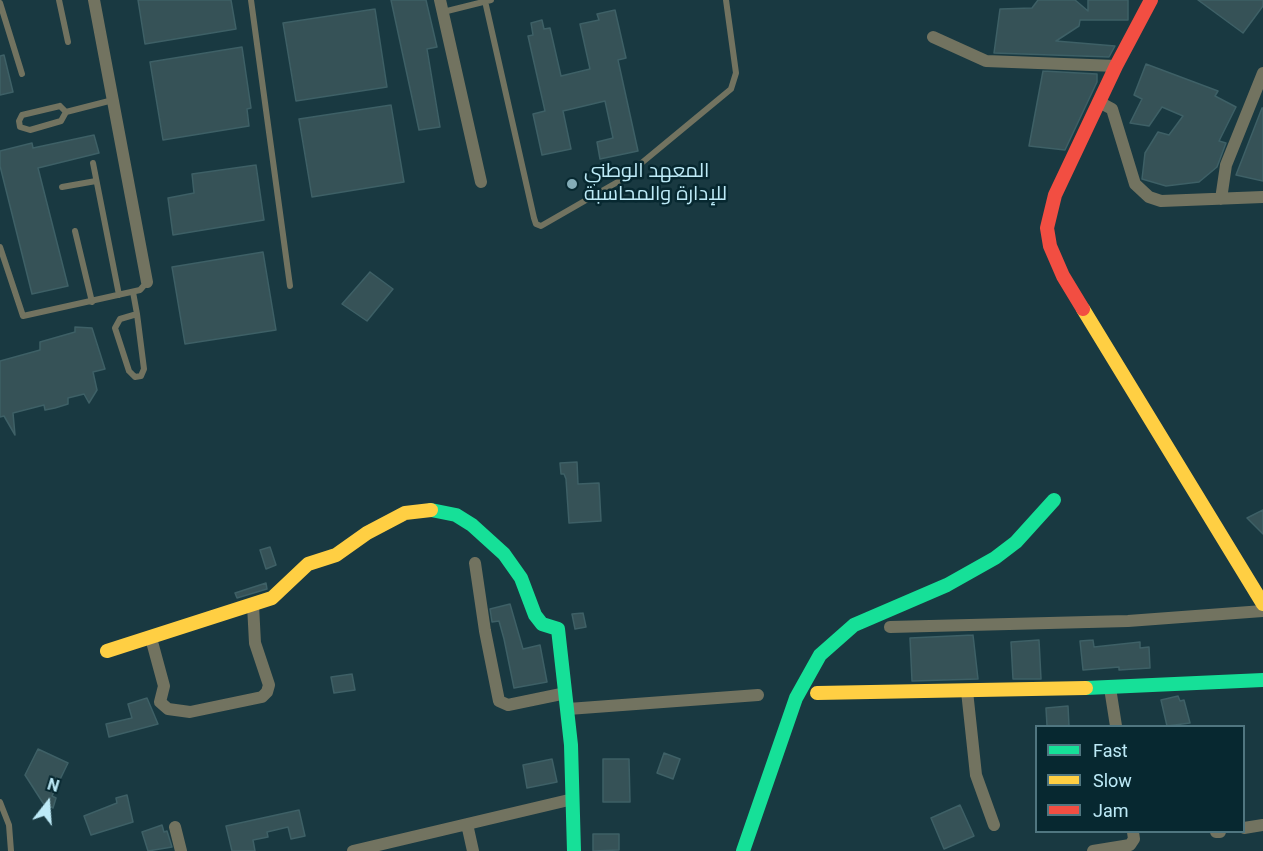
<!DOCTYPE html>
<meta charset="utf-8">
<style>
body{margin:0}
#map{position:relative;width:1263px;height:851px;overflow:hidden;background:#193941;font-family:Roboto,sans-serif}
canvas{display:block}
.legend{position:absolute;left:1035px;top:725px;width:210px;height:108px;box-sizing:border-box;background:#072830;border:2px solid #507680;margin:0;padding:8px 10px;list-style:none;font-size:18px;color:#bdeaf7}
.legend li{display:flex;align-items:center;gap:12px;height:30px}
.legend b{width:30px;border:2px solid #507680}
.north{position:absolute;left:18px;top:773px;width:60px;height:60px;-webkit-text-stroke:4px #072830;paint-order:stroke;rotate:17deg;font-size:16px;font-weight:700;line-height:24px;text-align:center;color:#bdeaf7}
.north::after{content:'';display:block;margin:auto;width:21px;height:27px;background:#bdeaf7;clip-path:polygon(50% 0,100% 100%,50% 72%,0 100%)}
</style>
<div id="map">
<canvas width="1263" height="851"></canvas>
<ul class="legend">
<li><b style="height:8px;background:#16e098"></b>Fast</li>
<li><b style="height:8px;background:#ffcf43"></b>Slow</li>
<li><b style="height:8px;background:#f24e42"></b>Jam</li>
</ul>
<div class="north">N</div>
</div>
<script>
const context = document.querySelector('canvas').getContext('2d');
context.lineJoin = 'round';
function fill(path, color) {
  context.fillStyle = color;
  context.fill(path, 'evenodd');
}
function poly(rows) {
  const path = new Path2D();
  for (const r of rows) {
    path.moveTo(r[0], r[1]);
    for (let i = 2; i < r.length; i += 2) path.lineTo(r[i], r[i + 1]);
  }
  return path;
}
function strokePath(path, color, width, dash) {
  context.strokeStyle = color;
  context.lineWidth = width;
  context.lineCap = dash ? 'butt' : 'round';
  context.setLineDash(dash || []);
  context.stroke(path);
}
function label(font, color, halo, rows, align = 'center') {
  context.font = font + ' Roboto,Cairo,sans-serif';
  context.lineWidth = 5;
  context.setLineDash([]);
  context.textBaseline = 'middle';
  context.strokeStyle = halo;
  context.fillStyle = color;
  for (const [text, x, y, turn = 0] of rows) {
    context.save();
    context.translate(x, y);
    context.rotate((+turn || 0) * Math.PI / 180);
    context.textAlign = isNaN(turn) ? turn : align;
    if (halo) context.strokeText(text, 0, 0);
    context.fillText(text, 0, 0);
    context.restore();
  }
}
const building = poly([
 [138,0,231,0,236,29,145,44,138,0],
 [391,0,426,0,437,47,427,49,440,127,419,130,391,0],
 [1038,0,1075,0,1088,11,1088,0,1128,0,1128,20,1080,20,1079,26,1056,41,1115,46,1109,57,994,53,1000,9,1032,8,1038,0],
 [1198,0,1263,0,1263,6,1243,33,1198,0],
 [375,9,387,87,296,101,283,23,375,9],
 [615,10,626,58,618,60,638,151,600,159,597,142,613,138,605,101,563,111,571,149,542,155,533,114,545,111,528,36,533,35,531,23,542,20,544,29,550,28,561,76,590,69,580,24,599,20,597,14,615,10],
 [242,47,251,108,247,109,249,126,163,140,150,62,242,47],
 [4,55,13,92,0,95,0,56,4,55],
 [1146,64,1218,91,1215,96,1236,107,1219,141,1226,143,1217,167,1199,182,1166,186,1142,179,1145,153,1158,132,1169,135,1183,116,1162,107,1149,126,1130,123,1142,99,1134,95,1146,64],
 [1043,71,1097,74,1097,82,1065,150,1029,146,1043,71],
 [391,105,404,182,312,197,299,119,391,105],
 [1262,108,1263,108,1263,181,1236,175,1262,108],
 [94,135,99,153,38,168,68,286,32,294,0,166,0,151,32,143,33,148,94,135],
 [256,165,264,220,173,235,168,198,194,193,192,174,256,165],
 [263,252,276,330,185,344,172,267,263,252],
 [370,272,393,289,367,321,342,304,370,272],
 [75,327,92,328,105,369,93,372,97,390,89,403,84,394,68,398,68,404,55,408,45,410,44,405,13,413,15,435,4,416,0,417,0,361,40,350,40,342,75,332,75,327],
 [577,462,578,484,599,483,601,521,569,523,566,479,564,474,561,474,560,463,577,462],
 [1263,510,1263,534,1247,518,1263,510],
 [270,547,276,565,266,569,260,550,270,547],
 [266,583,267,589,237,598,235,593,266,583],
 [510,604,523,649,540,645,547,682,514,688,504,639,499,621,492,622,490,609,510,604],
 [583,613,586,627,575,629,572,614,583,613],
 [973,635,978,679,912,681,910,638,973,635],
 [1039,640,1041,679,1013,679,1011,642,1039,640],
 [1093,640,1094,647,1140,642,1140,648,1149,647,1150,668,1119,670,1119,667,1083,670,1080,641,1093,640],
 [352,674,355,690,334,693,331,677,352,674],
 [1178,696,1180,701,1184,700,1190,723,1167,726,1161,700,1178,696],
 [147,698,158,724,109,737,106,724,132,718,128,704,147,698],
 [1068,706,1069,726,1047,726,1046,708,1068,706],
 [38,749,68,763,52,796,56,798,53,808,43,803,25,775,38,749],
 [664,753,680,759,673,779,657,773,664,753],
 [552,759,557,782,527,788,523,765,552,759],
 [603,759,629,759,630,802,603,802,603,759],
 [127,795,133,822,91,835,84,816,117,803,116,798,127,795],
 [960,805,974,836,944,849,931,818,960,805],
 [299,810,305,836,291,839,288,827,267,832,268,837,253,840,255,851,232,851,226,826,299,810],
 [162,825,164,832,167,831,172,847,148,851,142,832,162,825],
 [593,834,619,834,619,850,593,851,593,834]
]);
fill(building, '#365257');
strokePath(building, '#3e6066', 1.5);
strokePath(poly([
 [59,0,68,42],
 [251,0,290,286],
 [485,1,534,218,536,224,541,226,621,180,731,89,736,73,726,0],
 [0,3,22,74],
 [443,12,491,0],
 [60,106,66,112,61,121,30,130,20,127,19,121,22,115,60,106],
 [66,112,113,100],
 [93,163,119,295],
 [62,187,96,181],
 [75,231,92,302],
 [0,247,23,316,140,290,147,282],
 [133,292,137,314,144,369,141,376,135,377,129,371,115,328,120,319,137,314],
 [0,802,9,825,11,851]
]), '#727360', 6);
strokePath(poly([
 [94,0,147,282],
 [440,0,481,182],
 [933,37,986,61,1116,66],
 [1099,102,1112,109,1135,184,1149,197,1161,201,1263,197],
 [1221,199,1226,165,1263,73],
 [475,563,485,631,499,701,508,705,566,693],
 [890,627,1128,621,1263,611],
 [151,638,164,686,160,702,168,709,190,712,262,697,267,692,269,685,255,643,253,605],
 [1110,688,1116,726],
 [967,691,976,775,994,825],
 [568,709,758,695],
 [467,824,473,851],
 [175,827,181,851],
 [1244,828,1263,825],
 [1216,832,1220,832],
 [353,851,573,799],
 [1093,851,1130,845,1134,839,1133,832]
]), '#727360', 12);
strokePath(poly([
 [431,510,456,515,472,525,504,554,521,578,535,615,542,624,558,629,571,745,574,851],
 [1086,688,1263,680],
 [743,851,796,698,820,655,854,625,947,585,995,558,1016,542,1054,500]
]), '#16e098', 14);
strokePath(poly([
 [1083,309,1263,604],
 [107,651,272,598,308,564,336,555,367,533,405,513,431,510],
 [817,693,1086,688]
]), '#ffcf43', 14);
strokePath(poly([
 [1083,309,1063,276,1050,246,1047,228,1055,195,1116,66,1151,0]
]), '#f24e42', 14);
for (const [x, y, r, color] of [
 [572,184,6,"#84acb7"]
]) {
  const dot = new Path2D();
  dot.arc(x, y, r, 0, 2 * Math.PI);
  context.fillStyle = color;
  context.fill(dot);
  strokePath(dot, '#072830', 2);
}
label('20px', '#bdeaf7', '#072830', [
 ["المعهد الوطني",584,172],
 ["للإدارة والمحاسبة",584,195]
], 'left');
</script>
